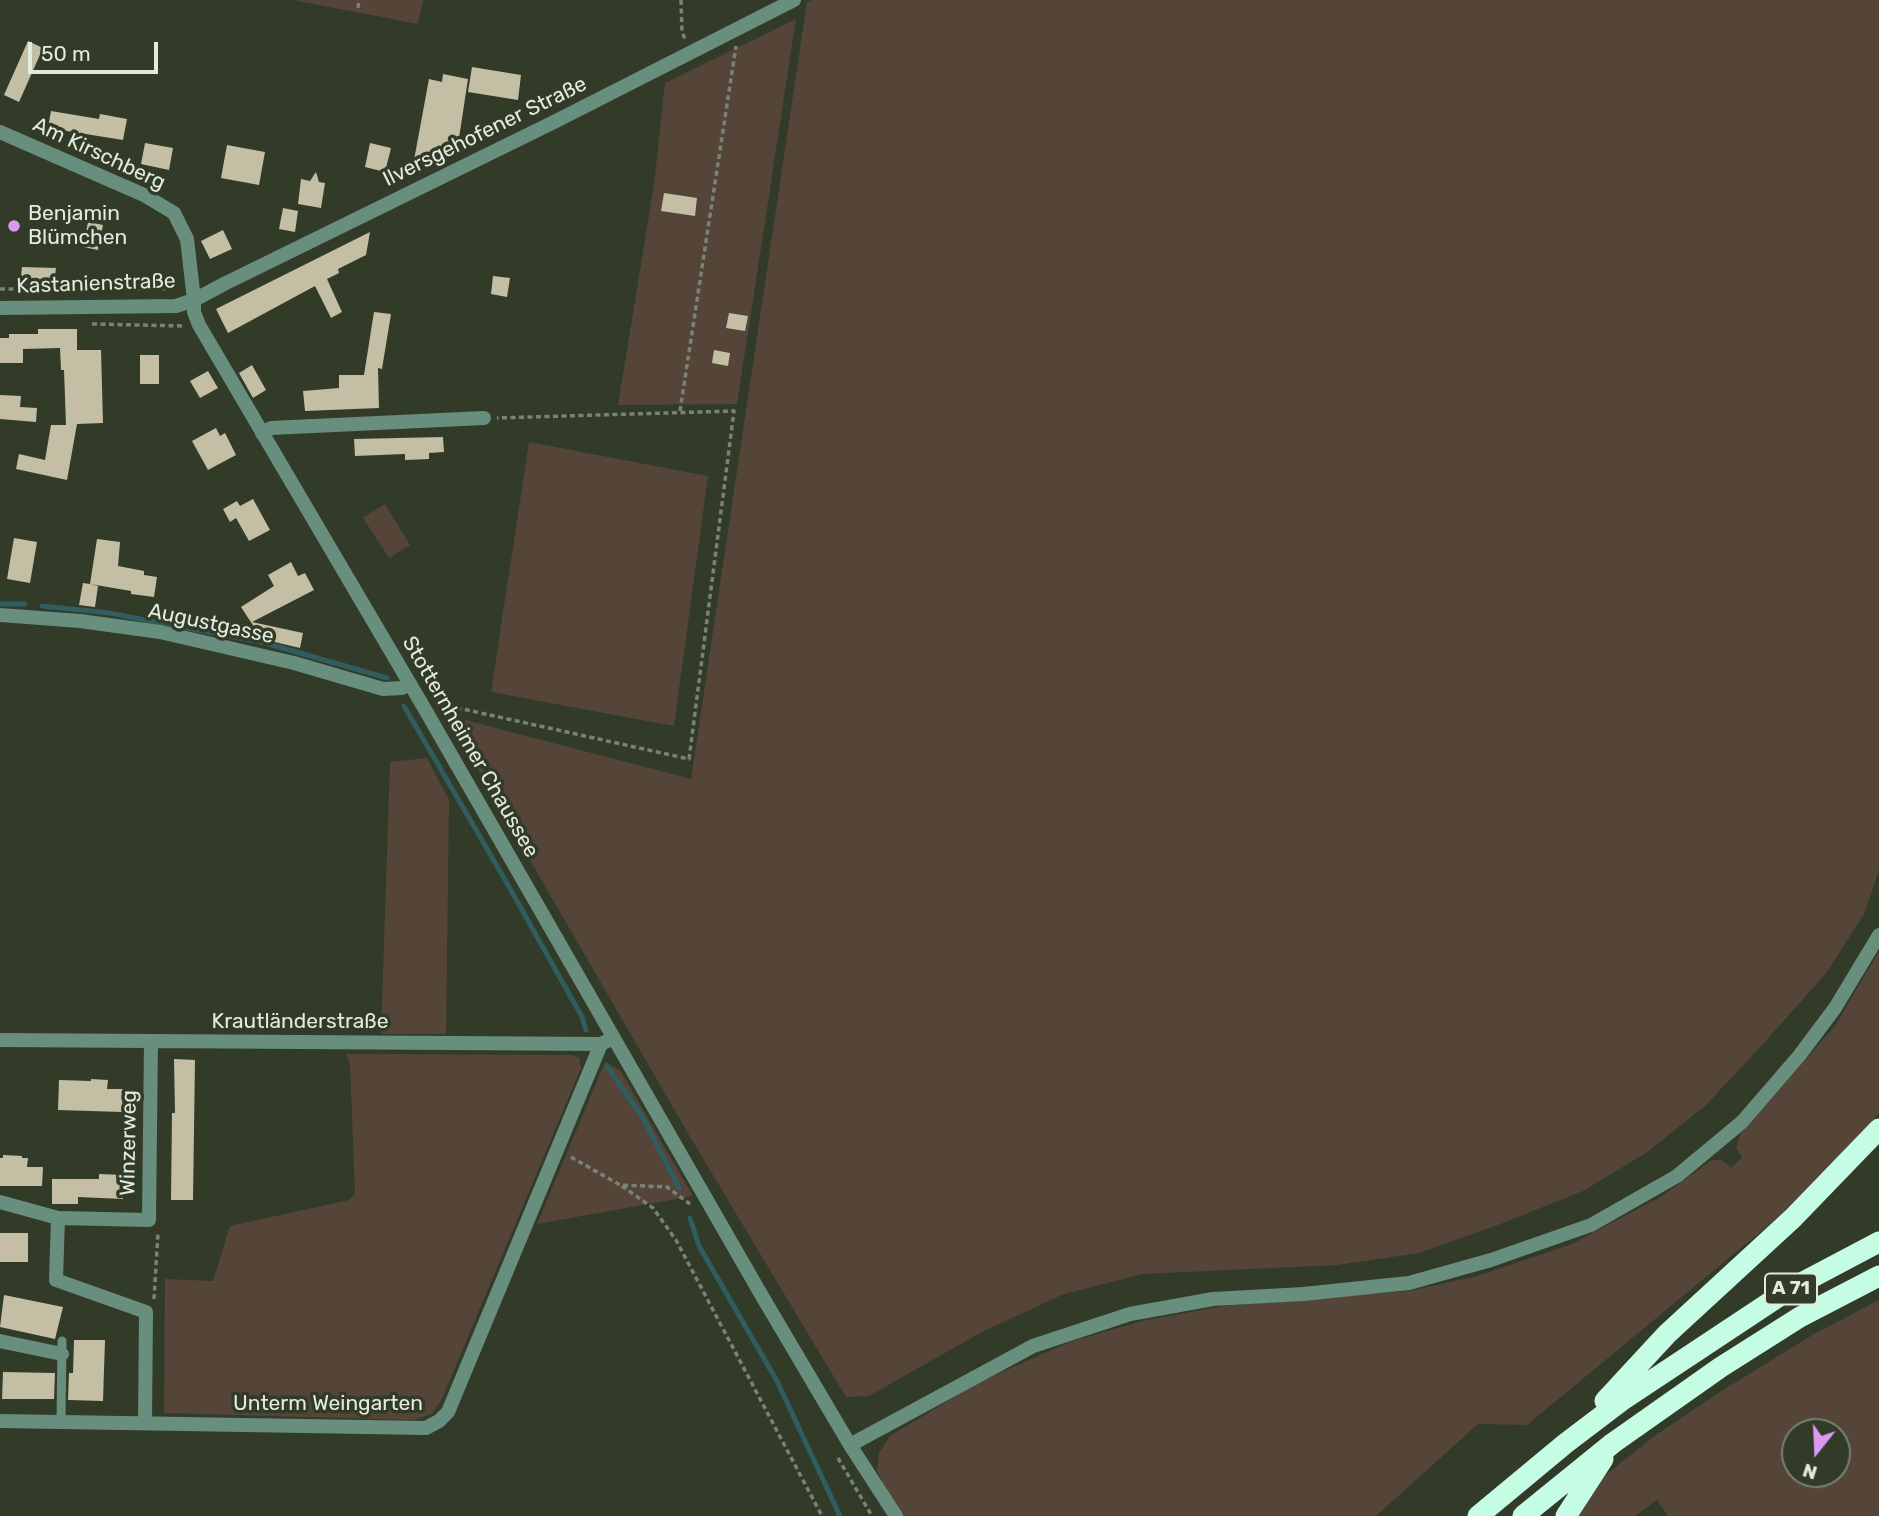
<!DOCTYPE html>
<meta charset="utf-8">
<style>
body{margin:0}
#map{position:relative;width:1879px;height:1516px;overflow:hidden;background:#313b28;font-family:Rubik,sans-serif}
canvas{display:block}
.north{position:absolute;left:1781px;top:1418px;width:70px;height:70px;box-sizing:border-box;background:#313b28;border:2px solid #798171;border-radius:50%;rotate:198deg;font-size:19px;font-weight:700;line-height:28px;text-align:center;color:#e4ebde}
.north::after{content:'';display:block;margin:auto;width:24px;height:32px;background:#dc99f4;clip-path:polygon(50% 0,100% 100%,50% 72%,0 100%)}
.scale{position:absolute;left:28px;top:42px;width:130px;height:32px;box-sizing:border-box;border:4px solid #e4ebde;border-top:0;padding-left:9px;font-size:21px;line-height:24px;white-space:nowrap;color:#e4ebde;-webkit-text-stroke:5px #313b28;paint-order:stroke}
</style>
<div id="map">
<canvas width="1879" height="1516"></canvas>
<div class="north">N</div>
<div class="scale">50 m</div>
</div>
<script>
const context = document.querySelector('canvas').getContext('2d');
context.lineJoin = 'round';
function fill(path, color) {
  context.fillStyle = color;
  context.fill(path, 'evenodd');
}
function poly(rows) {
  const path = new Path2D();
  for (const r of rows) {
    path.moveTo(r[0], r[1]);
    for (let i = 2; i < r.length; i += 2) path.lineTo(r[i], r[i + 1]);
  }
  return path;
}
function strokePath(path, color, width, dash) {
  context.strokeStyle = color;
  context.lineWidth = width;
  context.lineCap = dash ? 'butt' : 'round';
  context.setLineDash(dash || []);
  context.stroke(path);
}
function label(font, color, halo, rows, align = 'center') {
  context.font = font + ' Rubik,sans-serif';
  context.lineWidth = 7;
  context.setLineDash([]);
  context.textBaseline = 'middle';
  context.strokeStyle = halo;
  context.fillStyle = color;
  for (const [text, x, y, turn = 0] of rows) {
    context.save();
    context.translate(x, y);
    context.rotate((+turn || 0) * Math.PI / 180);
    context.textAlign = isNaN(turn) ? turn : align;
    if (halo) context.strokeText(text, 0, 0);
    context.fillText(text, 0, 0);
    context.restore();
  }
}
fill(poly([
 [293,0,423,0,418,24],
 [812,0,1879,0,1879,871,1864,914,1827,972,1764,1043,1705,1106,1646,1153,1583,1191,1498,1225,1419,1253,1337,1265,1143,1274,1064,1294,982,1332,869,1396,846,1397,689,1135,446,715,691,779,807,2],
 [796,19,737,404,618,405,654,185,665,83],
 [529,442,708,476,674,726,491,692],
 [385,504,410,545,389,558,363,518],
 [427,758,449,800,446,1034,381,1034,390,762],
 [1879,951,1879,1113,1853,1145,1787,1210,1527,1425,1478,1424,1376,1516,903,1516,884,1485,877,1470,879,1453,890,1436,977,1383,1070,1342,1142,1321,1223,1306,1408,1291,1474,1277,1572,1244,1662,1196,1712,1160,1722,1160,1731,1168,1742,1158,1736,1148,1740,1135,1835,1026],
 [346,1054,572,1055,579,1058,581,1068,441,1401,431,1414,414,1420,164,1413,165,1279,213,1281,230,1226,349,1200,355,1193,350,1064],
 [605,1062,620,1070,693,1196,537,1224],
 [1879,1300,1879,1516,1668,1516,1657,1500,1635,1516,1573,1516,1603,1477,1656,1435,1723,1390,1814,1334],
 [1795,1432,1837,1432,1837,1474,1795,1474]
]), '#554538');
strokePath(poly([
 [0,604,25,604],
 [42,606,109,613,265,643,387,678],
 [404,706,508,885,582,1017,586,1030],
 [607,1066,644,1120,679,1188],
 [690,1218,699,1246,777,1381,840,1516]
]), '#2f5d60', 5);
fill(poly([
 [28,41,43,48,19,102,4,95],
 [472,67,521,75,518,100,468,92],
 [443,74,468,79,459,138,414,160,429,79,442,82],
 [51,111,99,119,100,114,127,119,123,140,48,128],
 [145,143,173,148,169,170,141,164],
 [370,143,391,148,385,172,365,167],
 [227,145,265,152,259,185,221,178],
 [316,172,319,182,325,183,321,208,298,204,301,179,310,181],
 [664,193,697,198,695,216,661,211],
 [283,208,298,211,295,232,279,229],
 [88,222,103,225,98,250,83,247],
 [223,230,232,249,210,259,201,241],
 [370,232,366,255,338,269,339,273,327,279,342,312,331,318,315,286,228,333,216,309],
 [22,267,56,268,54,285,20,285],
 [493,276,510,278,507,297,491,294],
 [374,312,391,314,382,369,378,368,379,408,305,411,303,391,339,388,339,375,364,375],
 [729,313,748,316,745,331,726,328],
 [38,329,77,329,77,350,101,350,103,423,77,424,67,480,16,469,19,454,45,460,51,425,66,425,64,370,61,370,60,348,23,349,23,363,0,363,0,338,9,338,9,334,38,334],
 [714,350,730,353,728,366,712,363],
 [140,355,159,355,159,384,140,384],
 [252,365,266,390,253,398,239,373],
 [208,371,218,388,200,398,190,381],
 [0,395,21,396,20,407,37,408,36,422,0,419],
 [216,428,220,436,225,433,236,455,208,470,192,441],
 [443,437,444,452,429,453,429,459,405,460,405,454,355,456,354,439],
 [253,499,270,530,249,541,236,518,230,522,223,509,237,501,240,506],
 [14,538,37,542,30,583,7,579],
 [97,539,120,542,118,566,144,571,144,575,157,577,154,597,131,594,131,591,90,584,98,586,95,607,79,605,83,583,90,584],
 [291,562,298,576,305,573,314,590,252,622,303,633,300,648,262,639,241,607,274,586,268,575],
 [174,1059,195,1060,193,1200,171,1200,172,1113,175,1113],
 [91,1079,108,1080,107,1089,123,1089,122,1112,58,1110,59,1080,91,1081],
 [3,1155,22,1156,22,1158,28,1158,27,1167,43,1167,42,1186,0,1186,0,1158,3,1158],
 [99,1174,124,1175,123,1199,78,1197,78,1204,52,1204,52,1179,99,1179],
 [0,1233,28,1233,28,1262,0,1262],
 [4,1295,63,1307,55,1339,0,1327],
 [74,1340,105,1340,103,1401,68,1400,69,1373,73,1373],
 [3,1372,55,1373,54,1399,2,1399]
]), '#c4bea4');
strokePath(poly([
 [681,0,682,32,685,39],
 [358,8,359,0],
 [0,289,141,289],
 [153,289,176,288],
 [92,324,183,326],
 [680,411,736,46],
 [440,704,689,759,734,411,497,418],
 [571,1157,620,1185,667,1187,690,1204],
 [622,1186,653,1208,676,1240,822,1516],
 [154,1299,158,1233],
 [838,1458,872,1516]
]), '#7a8373', 3.5, [5, 3.5]);
strokePath(poly([
 [61,1422,62,1341]
]), '#688e7d', 9);
strokePath(poly([
 [0,132,144,195,174,213,187,239,194,300,176,306,0,308],
 [262,433,271,428,484,418],
 [0,615,80,621,160,632,294,663,383,689,402,688,410,684],
 [0,1040,601,1044],
 [0,1202,58,1218,149,1220,151,1042],
 [58,1218,56,1280,146,1312,145,1423],
 [0,1341,62,1354],
 [0,1421,426,1428,439,1421,448,1412,601,1044,613,1038]
]), '#688e7d', 14);
strokePath(poly([
 [794,0,554,122,224,284,194,300,194,312,199,325,423,706,762,1296,850,1445,896,1516],
 [850,1445,1033,1346,1130,1314,1213,1299,1303,1294,1409,1283,1491,1260,1591,1225,1677,1176,1742,1122,1799,1056,1835,1008,1879,935]
]), '#688e7d', 14);
strokePath(poly([
 [1605,1401,1667,1334,1793,1218,1879,1129],
 [1478,1516,1566,1443,1624,1399,1790,1289,1879,1242],
 [1523,1516,1613,1443,1721,1367,1800,1317,1879,1276],
 [1566,1516,1603,1459]
]), '#c4fde4', 21);
for (const [x, y, r, color] of [
 [14,226,7,"#dc99f4"]
]) {
  const dot = new Path2D();
  dot.arc(x, y, r, 0, 2 * Math.PI);
  context.fillStyle = color;
  context.fill(dot);
  strokePath(dot, '#313b28', 2.5);
}
for (const [x, y, w] of [
 [1791,1289,52]
]) {
  const box = new Path2D();
  box.roundRect(x - w / 2, y - 15.5, w, 31, 5);
  context.fillStyle = '#313b28';
  context.fill(box);
  strokePath(box, '#e4ebde', 2);
}
label('bold 19px', '#e4ebde', null, [
 ["A 71",1791,1289]
]);
label('21px', '#e4ebde', '#313b28', [
 ["Ilversgehofener Straße",485,132,-26],
 ["Am Kirschberg",99,154,25],
 ["Kastanienstraße",96,284,-2],
 ["Augustgasse",211,624,12],
 ["Stotternheimer Chaussee",470,747,60],
 ["Krautländerstraße",300,1022],
 ["Winzerweg",129,1143,-89],
 ["Unterm Weingarten",328,1404]
]);
label('21px', '#e4ebde', '#313b28', [
 ["Benjamin",28,214],
 ["Blümchen",28,238]
], 'left');
</script>
